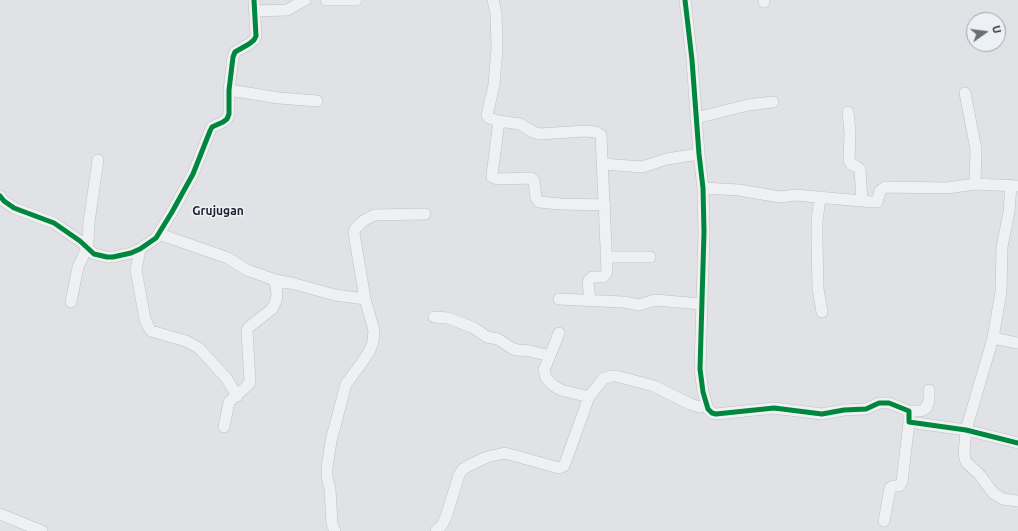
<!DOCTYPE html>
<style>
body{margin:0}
#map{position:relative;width:1018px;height:531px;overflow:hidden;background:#e0e2e5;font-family:Ubuntu,sans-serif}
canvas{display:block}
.north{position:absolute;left:966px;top:12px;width:40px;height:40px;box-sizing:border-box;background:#edf0f4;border:1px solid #9ea3aa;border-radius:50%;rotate:76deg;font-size:11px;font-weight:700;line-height:16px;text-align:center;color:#282f3c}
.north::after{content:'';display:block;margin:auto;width:14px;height:18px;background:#686e77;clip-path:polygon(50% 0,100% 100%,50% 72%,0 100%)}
</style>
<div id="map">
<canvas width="1018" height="531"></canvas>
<div class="north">U</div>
</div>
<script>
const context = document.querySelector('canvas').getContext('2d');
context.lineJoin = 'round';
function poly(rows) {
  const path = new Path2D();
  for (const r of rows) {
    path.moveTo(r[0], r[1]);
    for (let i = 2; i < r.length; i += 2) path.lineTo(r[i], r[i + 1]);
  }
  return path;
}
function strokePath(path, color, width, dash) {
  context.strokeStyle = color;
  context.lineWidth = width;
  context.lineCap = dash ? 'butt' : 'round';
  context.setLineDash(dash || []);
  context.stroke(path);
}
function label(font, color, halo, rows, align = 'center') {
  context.font = font + ' Ubuntu,sans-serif';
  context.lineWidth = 3;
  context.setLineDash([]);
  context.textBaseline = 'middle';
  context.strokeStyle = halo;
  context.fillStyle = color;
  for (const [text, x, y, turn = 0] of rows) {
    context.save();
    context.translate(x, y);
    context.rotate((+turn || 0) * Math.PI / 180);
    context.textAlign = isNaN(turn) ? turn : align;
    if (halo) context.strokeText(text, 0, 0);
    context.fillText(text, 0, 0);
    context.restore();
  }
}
const minor = poly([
 [326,0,356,0],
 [493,0,496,13,497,48,494,85,487,115,489,118,499,121,492,175,492,177,497,179,531,178,534,181,536,198,539,202,561,204,605,205],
 [685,0,692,60,699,154,703,188,704,232,700,369,703,392,708,409,712,413,716,414,774,408,822,414,844,410,866,409,879,403,889,403,909,411,909,422,966,430,1018,443],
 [764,0,764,2],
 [255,11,287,10,305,0],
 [229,90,279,98,317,101],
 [965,93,976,149,975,184],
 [848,112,850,133,849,160,851,164,857,167,860,169,862,201],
 [696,118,748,105,773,102],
 [499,121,520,124,533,132,540,134,585,131,596,132,601,135,607,270,606,274,603,277,592,277,589,280,588,283,590,300],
 [603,164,642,167,667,159,699,154],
 [1011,185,1009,212,1002,247,1001,292,993,338,966,430,964,454,966,462,980,475,993,493,1003,499,1018,501],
 [703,188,739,190,780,197,795,195,873,202,877,202,880,191,885,187,947,188,975,184,1017,186],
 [0,196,4,201,14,208,54,223,80,241,94,254,107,257,113,257,131,253,140,249,156,238,172,212,193,174,210,131,212,127,223,122,227,119,229,114,229,90,233,57,235,52,249,44,254,40,256,36,254,0],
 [820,197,817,221,817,241,818,289,822,312],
 [159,234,228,258,247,270,275,280,295,284,335,295,365,299],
 [140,249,136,270,145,319,148,326,151,331,186,341,199,348,227,379,237,396],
 [608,257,650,257],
 [559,299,623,302,639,305,655,300,701,304],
 [71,302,78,267,87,248,88,241,89,222,98,160],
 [434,317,448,318,474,328,487,337,498,339,513,349,518,350,530,351,546,355,549,358,544,370,546,378,554,386,561,390,589,397,603,379,611,376,616,376,654,386,690,404,700,407,706,405],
 [993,338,1018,343],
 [549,358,559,333],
 [909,411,921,411,926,408,929,401,929,390],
 [224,427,229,402,247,386,250,382,247,330,249,327,272,309,276,301,277,294,275,280],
 [0,514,42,531],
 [884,521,890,488,893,486,899,486,902,482,909,422],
 [335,531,332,524,330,489,327,477,327,468,331,441,346,384,361,364,370,350,373,342,374,330,365,299,354,233,355,229,363,221,374,215,425,214],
 [436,531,442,525,446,517,459,475,463,469,470,465,487,457,505,453,559,468,564,466,589,397]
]);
strokePath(minor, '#bec0c3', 12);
strokePath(minor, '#eff0f1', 11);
strokePath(poly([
 [685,0,692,60,699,154,703,188,704,232,700,369,703,392,708,409,712,413,716,414,774,408,822,414,844,410,866,409,879,403,889,403,909,411,909,422,966,430,1018,443],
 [0,196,4,201,14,208,54,223,80,241,94,254,107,257,113,257,131,253,140,249,156,238,172,212,193,174,210,131,212,127,223,122,227,119,229,114,229,90,233,57,235,52,249,44,254,40,256,36,254,0]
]), '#00873e', 5);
label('bold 12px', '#1a202d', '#edf0f4', [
 ["Grujugan",218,211]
]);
</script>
